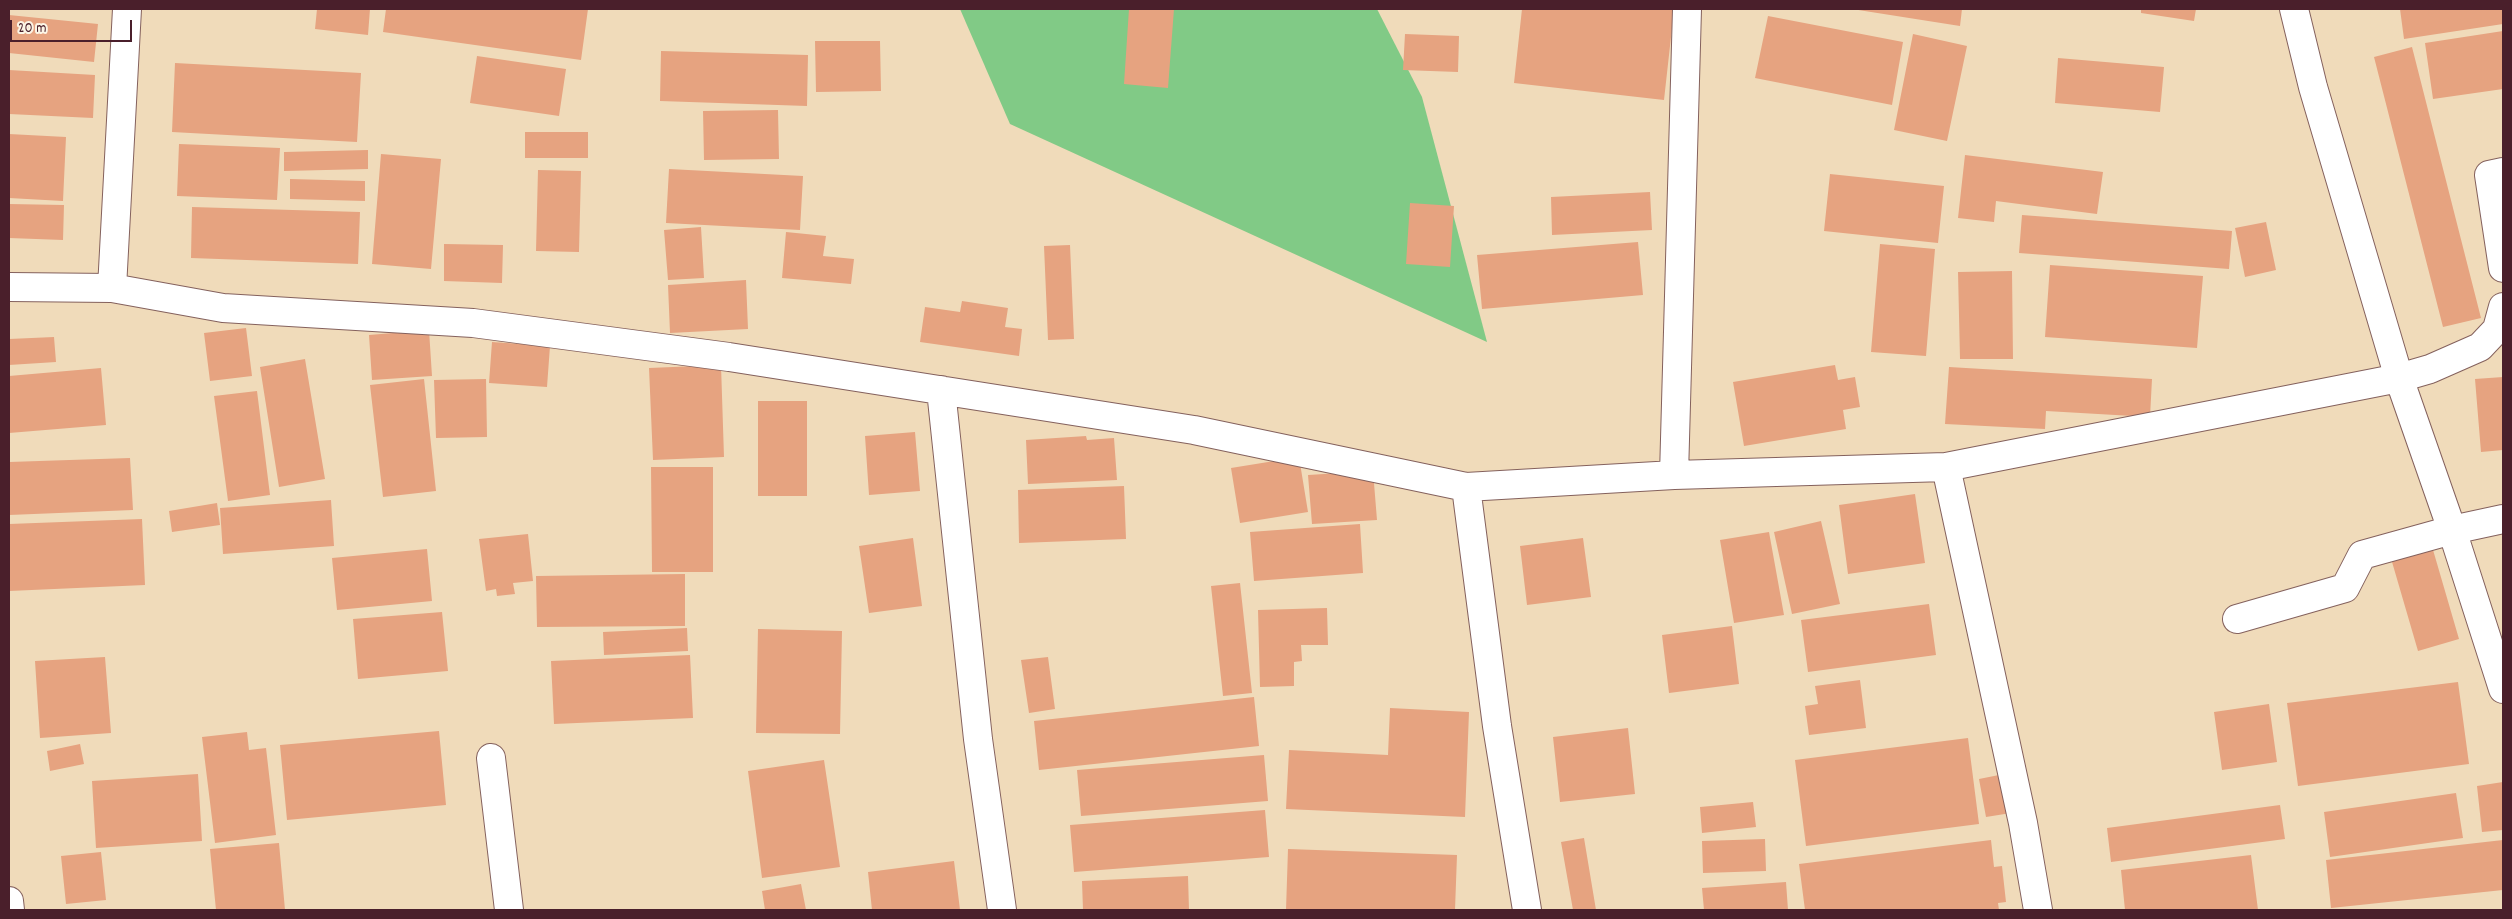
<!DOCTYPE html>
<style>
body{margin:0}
#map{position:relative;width:2512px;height:919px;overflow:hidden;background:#f0dbba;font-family:Dekko,sans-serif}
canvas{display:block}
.frame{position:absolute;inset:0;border:10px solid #4a1f2b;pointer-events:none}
.scale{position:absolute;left:10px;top:20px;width:122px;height:22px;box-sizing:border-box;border:2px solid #4a1f2b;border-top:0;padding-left:6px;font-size:15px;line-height:18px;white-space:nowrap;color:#4a1f2b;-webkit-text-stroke:4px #fcf5e5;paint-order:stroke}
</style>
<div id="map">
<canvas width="2512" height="919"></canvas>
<div class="frame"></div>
<div class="scale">20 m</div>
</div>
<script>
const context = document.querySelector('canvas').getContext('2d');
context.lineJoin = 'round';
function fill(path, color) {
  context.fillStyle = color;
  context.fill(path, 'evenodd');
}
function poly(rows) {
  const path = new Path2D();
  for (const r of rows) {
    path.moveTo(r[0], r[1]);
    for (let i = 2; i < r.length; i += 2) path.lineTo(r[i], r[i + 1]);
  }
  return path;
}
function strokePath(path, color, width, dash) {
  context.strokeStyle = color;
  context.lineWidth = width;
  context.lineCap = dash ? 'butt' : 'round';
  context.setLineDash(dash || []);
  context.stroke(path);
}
fill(poly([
 [960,9,1377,9,1422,97,1487,342,1010,124]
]), '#81ca86');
fill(poly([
 [317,9,370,9,368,35,315,29],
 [386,9,588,9,581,60,383,32],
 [1129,9,1174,9,1168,88,1124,84],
 [1522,9,1674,10,1664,100,1514,83],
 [1852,9,1962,9,1960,26],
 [2141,9,2196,9,2194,21,2141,13],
 [2400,9,2503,9,2503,24,2404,39],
 [9,15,98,24,94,62,9,53],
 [1768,16,1903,42,1892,105,1755,78],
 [2503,31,2503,89,2433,99,2425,43],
 [1405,34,1459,36,1458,72,1403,70],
 [1913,34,1967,46,1947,141,1894,130],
 [815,41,880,41,881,91,816,92],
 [2412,47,2481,318,2443,327,2374,57],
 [661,51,808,55,807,106,660,101],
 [477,56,566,69,559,116,470,103],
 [2058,58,2164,67,2160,112,2055,103],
 [175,63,361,73,357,142,172,132],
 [9,70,95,75,93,118,9,114],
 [778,110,779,159,704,160,703,111],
 [525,132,588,132,588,158,525,158],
 [9,134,66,137,63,201,9,198],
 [179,144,280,148,277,200,177,196],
 [368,150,368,169,284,171,284,152],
 [381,154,441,159,431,269,372,264],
 [1965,155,2103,172,2097,214,1996,201,1994,222,1958,218],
 [669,169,803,176,800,230,666,223],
 [538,170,581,171,579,252,536,251],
 [1830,174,1944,186,1938,243,1824,231],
 [290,179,365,181,365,201,290,199],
 [1650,192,1652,230,1552,235,1551,197],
 [1410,203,1454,206,1450,267,1406,264],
 [9,204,64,205,63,240,9,238],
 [192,207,360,212,358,264,191,258],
 [2022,215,2232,231,2229,269,2019,253],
 [2266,222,2276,270,2245,277,2235,228],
 [701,227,704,278,668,280,664,230],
 [786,232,826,236,823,256,854,259,851,284,782,278],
 [1638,242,1643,295,1482,309,1477,255],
 [444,244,503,245,502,283,444,281],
 [1880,244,1935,249,1926,356,1871,352],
 [1070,245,1074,339,1048,340,1044,246],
 [2050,265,2203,276,2197,348,2045,337],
 [2012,271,2013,359,1960,359,1958,272],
 [746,280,748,329,670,333,668,285],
 [962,301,1008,308,1005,327,1022,329,1019,356,920,342,925,307,960,312],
 [246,328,252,376,210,381,204,333],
 [429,330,432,376,372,380,369,335],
 [54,337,56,362,9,365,9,339],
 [492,342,550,346,547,387,489,383],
 [305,359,325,479,279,487,260,367],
 [721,365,724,457,653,460,649,368],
 [1835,365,1838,380,1855,377,1860,407,1843,410,1846,429,1744,446,1733,382],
 [1949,367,2152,379,2150,417,2046,411,2045,429,1945,424],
 [101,368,106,425,9,433,9,376],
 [2503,377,2503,450,2481,452,2475,379],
 [424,379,436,491,383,497,370,385],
 [486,379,487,437,436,438,434,380],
 [257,391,270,495,228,501,214,396],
 [758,401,807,401,807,496,758,496],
 [915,432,920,491,869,495,865,436],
 [1086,436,1087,440,1114,438,1117,480,1028,484,1026,440],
 [1299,457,1308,512,1240,523,1231,468],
 [130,458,133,510,9,515,9,462],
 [651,467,713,467,713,572,652,572],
 [1373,471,1377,520,1312,524,1308,475],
 [1124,486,1126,539,1019,543,1018,490],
 [1915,494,1925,563,1848,574,1839,505],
 [331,500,334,546,223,554,220,508],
 [217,503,220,525,172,532,169,511],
 [142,519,145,585,9,591,9,524],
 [1821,521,1840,604,1792,614,1774,532],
 [1360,524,1363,573,1254,581,1250,532],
 [1769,532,1784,615,1734,623,1720,540],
 [528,534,533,581,513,583,515,594,497,596,496,589,486,591,479,539],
 [913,538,922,606,869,613,859,546],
 [1583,538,1591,597,1527,605,1520,546],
 [2431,543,2459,639,2418,651,2390,555],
 [427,549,432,601,337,610,332,558],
 [685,574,685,626,537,627,536,576],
 [1240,583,1252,693,1223,696,1211,586],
 [1929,604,1936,655,1808,672,1801,620],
 [1327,608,1328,645,1301,645,1302,661,1294,662,1294,686,1260,687,1258,610],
 [442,612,448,671,358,679,353,619],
 [1732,626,1739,684,1669,693,1662,635],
 [687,628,688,651,604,655,603,632],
 [758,629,842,631,840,734,756,733],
 [690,655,693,718,554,724,551,661],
 [105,657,111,733,40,738,35,661],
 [1048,657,1055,709,1029,713,1021,660],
 [1860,680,1866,728,1809,735,1805,706,1818,704,1815,686],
 [2458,682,2469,764,2298,786,2287,703],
 [1254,697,1259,746,1039,770,1034,721],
 [2269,704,2277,762,2222,770,2214,712],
 [1390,708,1469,712,1465,817,1286,809,1289,750,1388,755],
 [1628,728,1635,794,1560,802,1553,737],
 [439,731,446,805,287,820,280,745],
 [247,732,249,750,266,748,276,835,215,843,202,737],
 [1968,738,1979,824,1806,846,1795,760],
 [80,744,84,764,50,771,47,751],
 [1264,755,1268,801,1081,816,1077,770],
 [824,760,840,867,762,878,748,771],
 [198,774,202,841,96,848,92,781],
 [2004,774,2011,813,1986,817,1979,779],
 [2503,782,2503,830,2482,832,2477,786],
 [2456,793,2463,838,2330,857,2324,812],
 [1753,802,1756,827,1702,833,1700,807],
 [2280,805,2285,839,2111,862,2107,828],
 [1265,810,1269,857,1074,872,1070,825],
 [1584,838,1596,910,1573,910,1561,842],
 [1765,839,1766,871,1703,873,1702,841],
 [1991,840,1994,867,2002,866,2006,902,1998,903,1999,910,1805,910,1799,864],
 [2503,840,2503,890,2331,908,2326,860],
 [279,843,285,910,216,910,210,849],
 [1288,849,1457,855,1455,910,1286,910],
 [101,852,106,900,66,904,61,856],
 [2251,855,2258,910,2125,910,2121,870],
 [954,861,960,910,872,910,868,872],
 [1188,876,1189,910,1083,910,1082,881],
 [1786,882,1788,910,1704,910,1702,888],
 [801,884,806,910,765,910,762,891]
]), '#e6a380');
const minor = poly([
 [1687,9,1674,475,1946,467,2399,378,2430,369,2480,347,2497,329,2503,307],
 [2294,9,2313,87,2399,378,2452,530,2503,689],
 [2503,172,2489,175,2503,268],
 [9,287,112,288,223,308,473,323,729,357,1194,430,1466,487,1674,475],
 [112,288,127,9],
 [941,390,978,739,1002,910],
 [1946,467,2023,823,2038,910],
 [1466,487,1497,726,1527,910],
 [2237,619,2345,588,2362,555,2452,530,2503,519],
 [491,758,509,910],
 [9,901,10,910]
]);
strokePath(minor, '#84615d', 30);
strokePath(minor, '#fff', 28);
</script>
